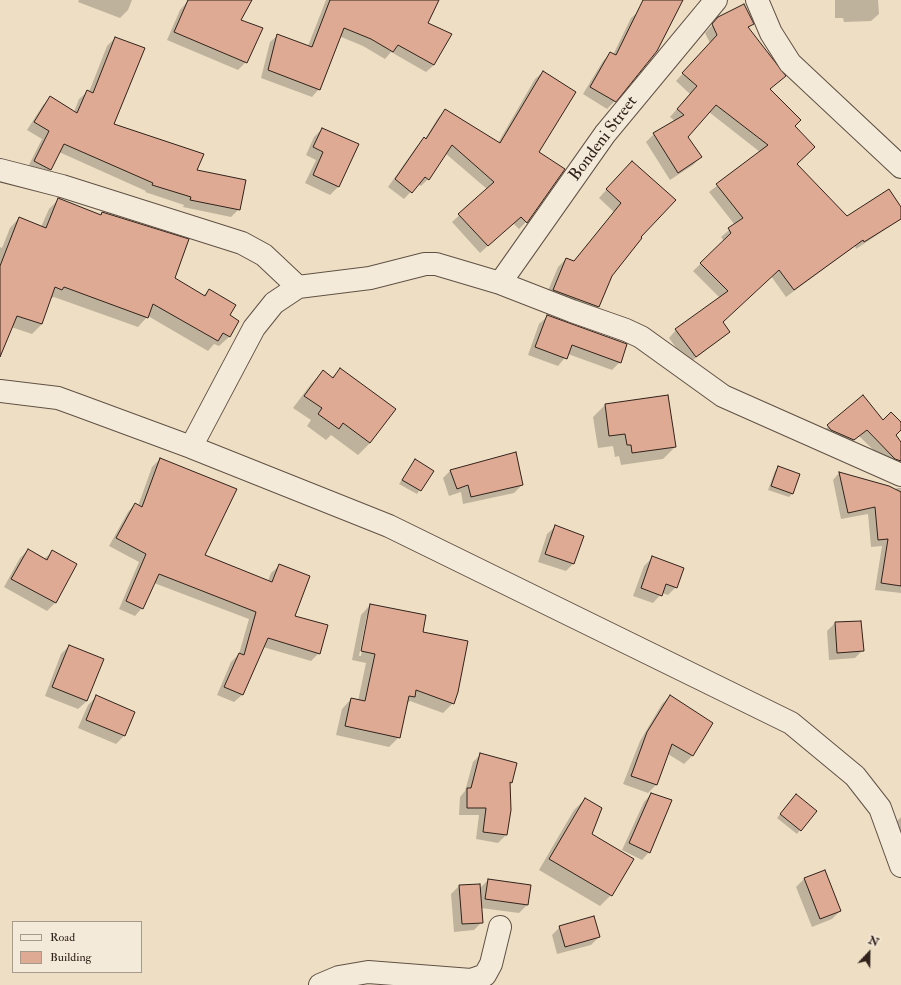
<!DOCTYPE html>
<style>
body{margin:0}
#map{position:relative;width:901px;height:985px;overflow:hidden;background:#eedfc4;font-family:"IM FELL Double Pica",serif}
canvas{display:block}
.legend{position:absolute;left:12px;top:921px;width:130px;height:52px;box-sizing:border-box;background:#f4ead9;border:1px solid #a69a8d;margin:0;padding:5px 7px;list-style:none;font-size:12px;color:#31221b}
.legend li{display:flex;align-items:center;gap:8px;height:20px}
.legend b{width:20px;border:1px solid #a69a8d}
.north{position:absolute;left:849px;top:933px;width:40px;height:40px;-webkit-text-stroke:3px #f4ead9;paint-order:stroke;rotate:22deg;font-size:11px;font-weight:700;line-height:16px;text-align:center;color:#31221b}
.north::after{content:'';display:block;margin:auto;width:14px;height:18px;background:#31221b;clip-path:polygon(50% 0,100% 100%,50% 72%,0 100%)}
</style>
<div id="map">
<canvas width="901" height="985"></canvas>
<ul class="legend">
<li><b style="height:5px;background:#f4ead9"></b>Road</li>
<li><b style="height:11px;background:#deaa93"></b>Building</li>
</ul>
<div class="north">N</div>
</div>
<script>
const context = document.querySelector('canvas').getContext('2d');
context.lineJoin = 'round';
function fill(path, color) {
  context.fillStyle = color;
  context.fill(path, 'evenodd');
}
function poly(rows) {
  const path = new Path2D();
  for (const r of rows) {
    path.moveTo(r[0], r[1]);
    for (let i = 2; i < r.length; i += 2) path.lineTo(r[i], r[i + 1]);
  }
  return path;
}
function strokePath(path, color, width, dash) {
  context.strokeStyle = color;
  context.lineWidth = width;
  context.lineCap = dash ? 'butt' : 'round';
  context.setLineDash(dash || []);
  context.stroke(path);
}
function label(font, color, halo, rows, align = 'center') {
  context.font = font + ' "IM FELL Double Pica",serif';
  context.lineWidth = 4;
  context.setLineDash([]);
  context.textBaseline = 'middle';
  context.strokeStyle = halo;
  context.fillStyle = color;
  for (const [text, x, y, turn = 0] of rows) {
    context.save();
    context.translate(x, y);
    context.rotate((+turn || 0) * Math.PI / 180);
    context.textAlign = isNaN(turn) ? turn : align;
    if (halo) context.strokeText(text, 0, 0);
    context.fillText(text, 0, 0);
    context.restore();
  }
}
fill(poly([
 [79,0,132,0,128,10,120,18,78,2],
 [193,0,251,0,240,20,246,62,238,70,167,40,180,10,187,2],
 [326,0,438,0,427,24,434,65,426,72,391,52,385,59,363,46,339,36,319,89,312,97,261,78,270,42,278,35,308,46],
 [656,0,682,0,615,101,607,109,583,94,603,61,611,53,613,55,631,18,639,11],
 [835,0,878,0,879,14,871,21,844,22,843,18,835,18],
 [719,18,752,24,748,29,784,76,770,89,794,126,796,165,847,217,901,208,901,219,856,249,855,246,786,297,771,276,722,323,729,332,688,364,669,338,676,330,720,298,693,271,724,241,721,237,735,225,709,192,760,152,709,112,687,137,701,157,693,165,670,180,646,142,654,134,675,121,670,117,690,94,676,81,710,43,705,33],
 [115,38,113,125,239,209,231,217,183,207,184,205,145,192,146,191,59,152,50,169,43,177,27,169,42,139,27,130,43,105,50,98,74,112,79,99,87,92,89,92,107,46],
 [543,72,538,152,526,222,519,229,513,223,480,253,452,222,487,189,445,153,428,179,421,186,418,184,404,199,388,187,417,146,425,139,438,118,446,110,498,143,535,79],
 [322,129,338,187,330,195,305,183,316,160,306,155,314,137],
 [624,170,639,237,611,276,598,307,590,315,545,298,558,267,566,259,573,262,614,212,599,198],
 [59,199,100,215,102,213,174,279,203,296,209,290,229,316,238,321,229,337,219,346,214,344,208,351,148,316,138,327,54,297,50,299,42,324,32,334,11,327,0,334,0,247,2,248,10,228,19,218,41,227,49,209],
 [548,316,620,362,612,370,568,354,558,366,528,355,539,324],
 [340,370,394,409,370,443,358,455,331,435,326,440,307,426,311,420,293,408,311,384,323,372,331,378],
 [668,396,675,447,663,459,621,465,619,456,615,457,613,446,598,448,593,417,605,405],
 [863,397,883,421,901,424,901,429,895,435,901,443,901,469,889,465,859,436,846,447,821,433],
 [160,459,203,555,268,581,271,573,279,566,293,616,319,653,311,661,263,647,242,695,234,702,217,695,231,662,239,654,249,619,154,583,142,608,135,616,119,609,139,562,109,546,128,512,135,504,138,506,152,467],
 [415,460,432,471,417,494,399,484],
 [778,467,793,493,789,497,768,490,775,471],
 [450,471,522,485,514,493,463,504,461,492,449,496,443,478],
 [839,473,895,490,897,488,901,488,901,593,875,590,882,546,871,547,868,514,841,519,833,480],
 [556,526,574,563,566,571,538,562,547,534],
 [28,550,44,559,52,552,75,564,55,603,47,611,4,587,20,558],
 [652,558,676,587,668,595,662,593,653,603,633,596,644,566],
 [370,605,453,703,443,713,410,701,406,704,399,737,389,747,336,735,342,709,351,699,358,701,366,663,352,660,361,615],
 [367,615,369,615,361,656,359,656],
 [835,623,863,650,855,658,829,660,827,631],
 [69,646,87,701,78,709,45,696,61,654],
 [670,696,712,724,692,756,684,764,668,754,656,785,648,793,623,784,640,741,662,704],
 [96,697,134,713,124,736,116,744,78,728,88,705],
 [481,754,511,782,509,784,510,809,506,835,498,843,476,839,479,815,459,815,460,797,465,791,473,762],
 [651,794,649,852,642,860,622,850,644,802],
 [585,799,591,835,611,895,600,906,539,870,574,810],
 [792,799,800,830,797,834,777,818],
 [901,817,901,837,897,821],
 [824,872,840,911,832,919,812,927,796,887,804,879],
 [488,880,527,905,519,913,481,908,482,922,474,930,454,932,451,894,459,886,479,889],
 [560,927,599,937,591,945,557,954,552,935]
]), '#0003');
const building = poly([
 [188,0,252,0,241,20,263,28,247,63,174,32,188,0],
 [330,0,439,0,428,23,452,34,434,65,398,45,393,52,371,39,344,28,320,90,268,70,277,34,312,47,330,0],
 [643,0,683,0,657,51,616,102,590,87,610,52,616,55,643,0],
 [744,4,754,24,748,27,786,76,770,89,801,120,795,126,815,147,797,164,847,216,889,189,901,207,901,219,864,242,863,240,794,290,779,270,723,322,730,332,696,357,675,329,728,291,700,263,731,233,728,228,743,218,716,184,768,145,716,105,688,137,702,157,678,173,653,133,684,115,677,109,697,86,682,73,717,35,712,24,718,17,744,4],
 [115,37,145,48,114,124,204,154,197,170,246,180,240,210,190,200,191,197,152,185,153,183,64,144,51,170,34,161,49,131,34,122,50,96,77,113,87,90,93,93,115,37],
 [543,71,576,92,539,152,565,169,527,223,521,217,488,246,458,214,494,182,452,145,429,180,425,177,412,193,395,179,424,137,426,139,445,109,500,143,543,71],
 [322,128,359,144,339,187,313,175,323,152,313,147,322,128],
 [632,161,676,200,641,237,642,238,612,276,599,307,553,290,566,258,574,261,621,203,606,189,632,161],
 [58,198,101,215,102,212,189,239,175,278,205,296,209,289,236,305,230,315,239,321,230,337,223,333,218,341,153,304,148,318,64,287,62,290,55,287,42,324,17,316,0,357,0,266,19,217,46,228,58,198],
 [547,315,627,344,621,363,572,345,567,359,535,347,547,315],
 [340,368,396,409,370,443,343,423,339,429,318,414,322,408,304,396,323,370,333,378,340,368],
 [668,395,676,447,632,453,631,445,627,445,625,434,609,436,605,404,668,395],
 [863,395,883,420,891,412,901,422,901,430,896,435,901,442,901,461,895,459,867,430,854,440,831,430,827,425,863,395],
 [516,452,523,485,471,497,468,485,457,489,450,470,516,452],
 [160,458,237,489,205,555,272,582,279,564,310,576,295,616,328,625,320,654,268,638,243,695,224,687,239,653,244,655,256,612,159,574,143,609,126,601,146,554,116,538,135,503,142,507,160,458],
 [415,459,434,471,421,491,402,480,415,459],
 [778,466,800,474,793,494,771,486,778,466],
 [839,472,889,486,901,492,901,586,881,583,888,539,878,540,875,507,848,513,839,472],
 [555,525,584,536,574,564,545,554,555,525],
 [28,549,47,560,52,550,77,564,56,603,11,579,28,549],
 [652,556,684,568,677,588,666,584,662,596,641,588,652,556],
 [370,604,426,615,423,632,468,641,458,692,454,704,416,690,415,697,409,696,400,738,345,726,351,698,365,701,375,654,361,651,370,604],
 [861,621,864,651,837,653,835,622,861,621],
 [69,645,104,659,87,701,52,687,69,645],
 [96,695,135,712,125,736,86,720,96,695],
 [670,695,713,723,693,756,672,744,657,785,631,776,647,732,670,695],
 [480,753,517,763,512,783,510,782,511,810,507,835,483,832,486,808,467,808,467,788,471,788,480,753],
 [651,793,672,800,650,853,629,843,651,793],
 [796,794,817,811,801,831,780,814,796,794],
 [585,798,602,808,592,834,634,859,612,896,549,859,585,798],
 [825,870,841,911,820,919,804,878,825,870],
 [488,879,531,885,528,905,485,899,488,879],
 [480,884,483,923,462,924,459,885,480,884],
 [594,916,600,937,565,947,559,926,594,916]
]);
fill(building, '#deaa93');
strokePath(building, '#31221b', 1);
const minor = poly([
 [757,0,771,33,790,63,901,167],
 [0,170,62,186,242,243,264,255,298,287],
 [500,283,605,134,716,0],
 [0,391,58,398,80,406,191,447,389,526,791,723,855,776,880,808,901,866],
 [191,447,254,328,274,303,298,287,370,278,425,264,436,264,500,283,572,311,626,330,641,337,723,396,901,475],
 [320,985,339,977,368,972,471,980,485,975,491,964,500,927]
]);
strokePath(minor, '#605145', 24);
strokePath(minor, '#f4ead9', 22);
label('17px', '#31221b', '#f4ead9', [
 ["Bondeni Street",604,139,-53]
]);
</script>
